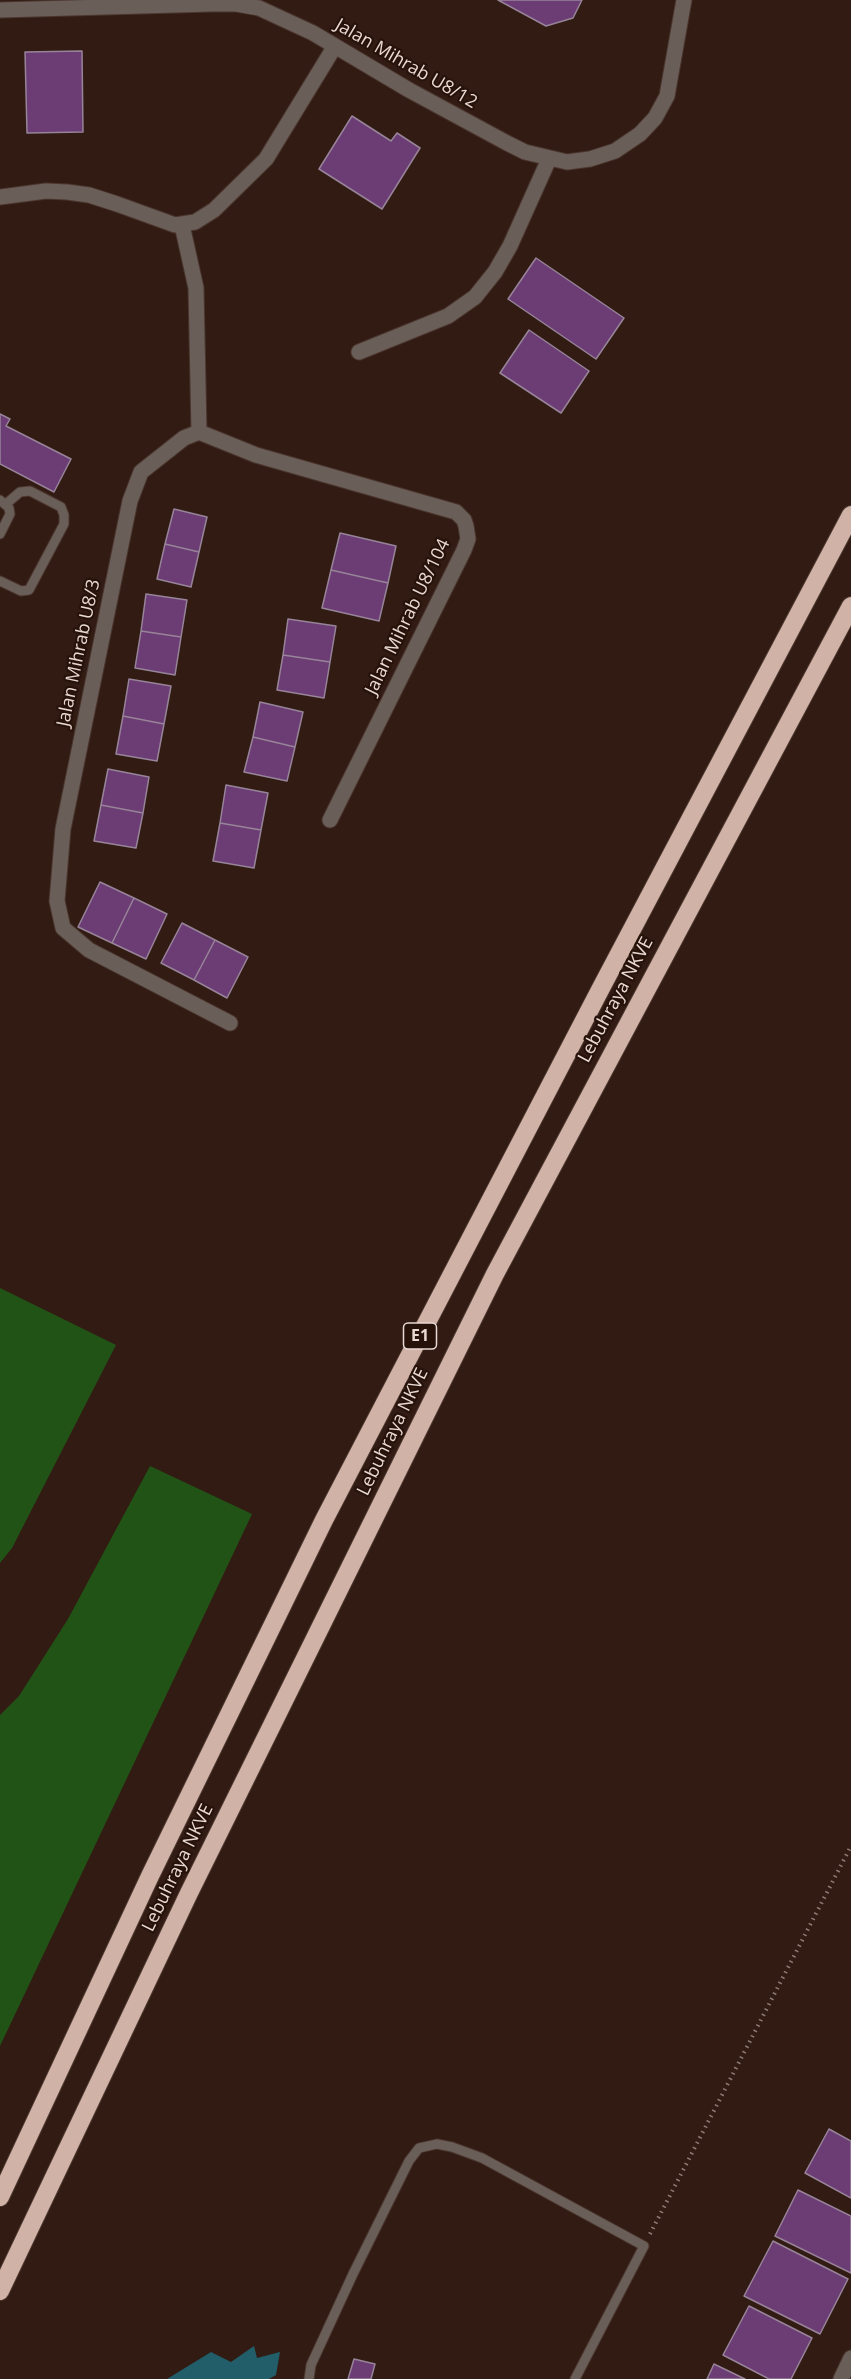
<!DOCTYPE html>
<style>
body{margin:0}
canvas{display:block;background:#311b13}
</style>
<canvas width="851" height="2379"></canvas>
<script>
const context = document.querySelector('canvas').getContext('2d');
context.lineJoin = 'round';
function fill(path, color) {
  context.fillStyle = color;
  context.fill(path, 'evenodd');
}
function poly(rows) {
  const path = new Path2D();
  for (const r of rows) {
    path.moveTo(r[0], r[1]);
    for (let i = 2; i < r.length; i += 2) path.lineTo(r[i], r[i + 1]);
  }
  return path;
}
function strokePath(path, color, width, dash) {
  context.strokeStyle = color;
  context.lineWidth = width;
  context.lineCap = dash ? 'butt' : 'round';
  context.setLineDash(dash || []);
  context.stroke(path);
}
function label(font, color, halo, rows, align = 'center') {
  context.font = font + ' "Open Sans",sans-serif';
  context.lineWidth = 4.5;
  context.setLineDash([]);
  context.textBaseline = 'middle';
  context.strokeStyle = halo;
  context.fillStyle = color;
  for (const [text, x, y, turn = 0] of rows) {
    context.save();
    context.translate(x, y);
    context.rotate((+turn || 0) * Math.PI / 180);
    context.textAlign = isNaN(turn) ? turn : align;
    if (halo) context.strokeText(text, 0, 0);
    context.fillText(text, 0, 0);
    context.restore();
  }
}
fill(poly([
 [0,1288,116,1345,12,1548,0,1563],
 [150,1466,252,1514,0,2046,0,1715,19,1696,68,1619]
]), '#225316');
fill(poly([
 [254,2346,257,2358,280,2352,276,2375,269,2379,167,2379,211,2352,231,2362]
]), '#225d6a');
const building = poly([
 [498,0,582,0,573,18,546,26,498,0],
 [82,51,83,132,27,133,25,52,82,51],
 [352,116,391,141,397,133,420,148,382,209,319,169,352,116],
 [536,258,624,318,596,359,508,299,536,258],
 [529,330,589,371,561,413,500,373,529,330],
 [0,414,10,419,6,426,71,459,54,492,0,464,0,414],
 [174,509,207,517,199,552,165,544,174,509],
 [340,533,396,546,388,583,331,570,340,533],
 [165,544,199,552,191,587,157,579,165,544],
 [331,570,388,583,379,621,322,608,331,570],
 [146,594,187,600,181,637,141,631,146,594],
 [288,619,336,626,330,662,283,655,288,619],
 [141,631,181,637,175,675,135,668,141,631],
 [283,655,330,662,324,698,277,690,283,655],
 [129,679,171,686,164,724,123,716,129,679],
 [260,702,303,712,295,747,253,737,260,702],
 [123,716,164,724,157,761,116,754,123,716],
 [253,737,295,747,287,781,244,772,253,737],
 [108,769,149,777,143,813,101,805,108,769],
 [226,785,268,793,261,830,220,823,226,785],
 [101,805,143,813,136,848,94,841,101,805],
 [220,823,261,830,254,868,213,861,220,823],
 [100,882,134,898,112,943,78,927,100,882],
 [134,898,167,914,146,959,112,943,134,898],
 [182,923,215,940,194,980,161,963,182,923],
 [215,940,248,957,227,998,194,980,215,940],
 [829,2129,851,2141,851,2198,805,2173,829,2129],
 [798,2190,851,2216,851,2273,775,2236,798,2190],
 [773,2241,848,2279,820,2334,744,2296,773,2241],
 [749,2306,812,2338,791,2379,769,2379,723,2355,749,2306],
 [354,2359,375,2364,371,2379,348,2379,354,2359],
 [714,2364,745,2379,707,2379,714,2364]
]);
fill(building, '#6c3c74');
strokePath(building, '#978499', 1.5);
const lane = poly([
 [0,500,9,508,10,514,0,534],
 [0,581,21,591,29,590,64,524,64,515,61,507,30,491,20,492,6,504],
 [309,2379,311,2365,353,2274,409,2161,419,2148,437,2144,452,2147,482,2158,644,2246,575,2379]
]);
const street = poly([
 [0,10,211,4,236,4,259,8,313,33,409,90,507,143,525,152,567,162,590,159,615,151,640,134,655,118,667,96,684,0],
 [0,197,46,191,67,192,89,195,117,204,175,225,195,222,214,210,266,159,335,46],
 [182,225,196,288,199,432,184,438,141,472,130,501,63,829,57,901,63,928,89,950,230,1023],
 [359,352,448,316,475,297,495,272,510,246,549,159],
 [199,432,256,455,456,512,464,520,466,526,468,539,464,550,330,820],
 [841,2379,851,2358]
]);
const highway = poly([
 [0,2197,150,1876,324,1520,601,988,851,515],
 [0,2291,189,1893,495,1274,851,606]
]);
strokePath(lane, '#4b362e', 11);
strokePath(street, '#4b362e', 17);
strokePath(highway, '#4b362e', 20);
strokePath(poly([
 [650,2234,851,1846]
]), '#8e7b74', 4, [1.5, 4.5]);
strokePath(lane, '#6a5e59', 9);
strokePath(street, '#6a5e59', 15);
strokePath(highway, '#d0b2a7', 18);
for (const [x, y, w] of [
 [420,1336,33]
]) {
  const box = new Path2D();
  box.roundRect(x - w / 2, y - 13, w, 26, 4.5);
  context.fillStyle = '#27120a';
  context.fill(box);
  strokePath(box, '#e9d9d3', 1.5);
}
label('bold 16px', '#e9d9d3', null, [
 ["E1",420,1336]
]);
label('18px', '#e9d9d3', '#27120a', [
 ["Jalan Mihrab U8/12",406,64,30],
 ["Jalan Mihrab U8/104",408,617,-64],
 ["Jalan Mihrab U8/3",79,653,-78],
 ["Lebuhraya NKVE",616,1000,-62],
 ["Lebuhraya NKVE",393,1432,-64],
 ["Lebuhraya NKVE",178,1868,-64]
]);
</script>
